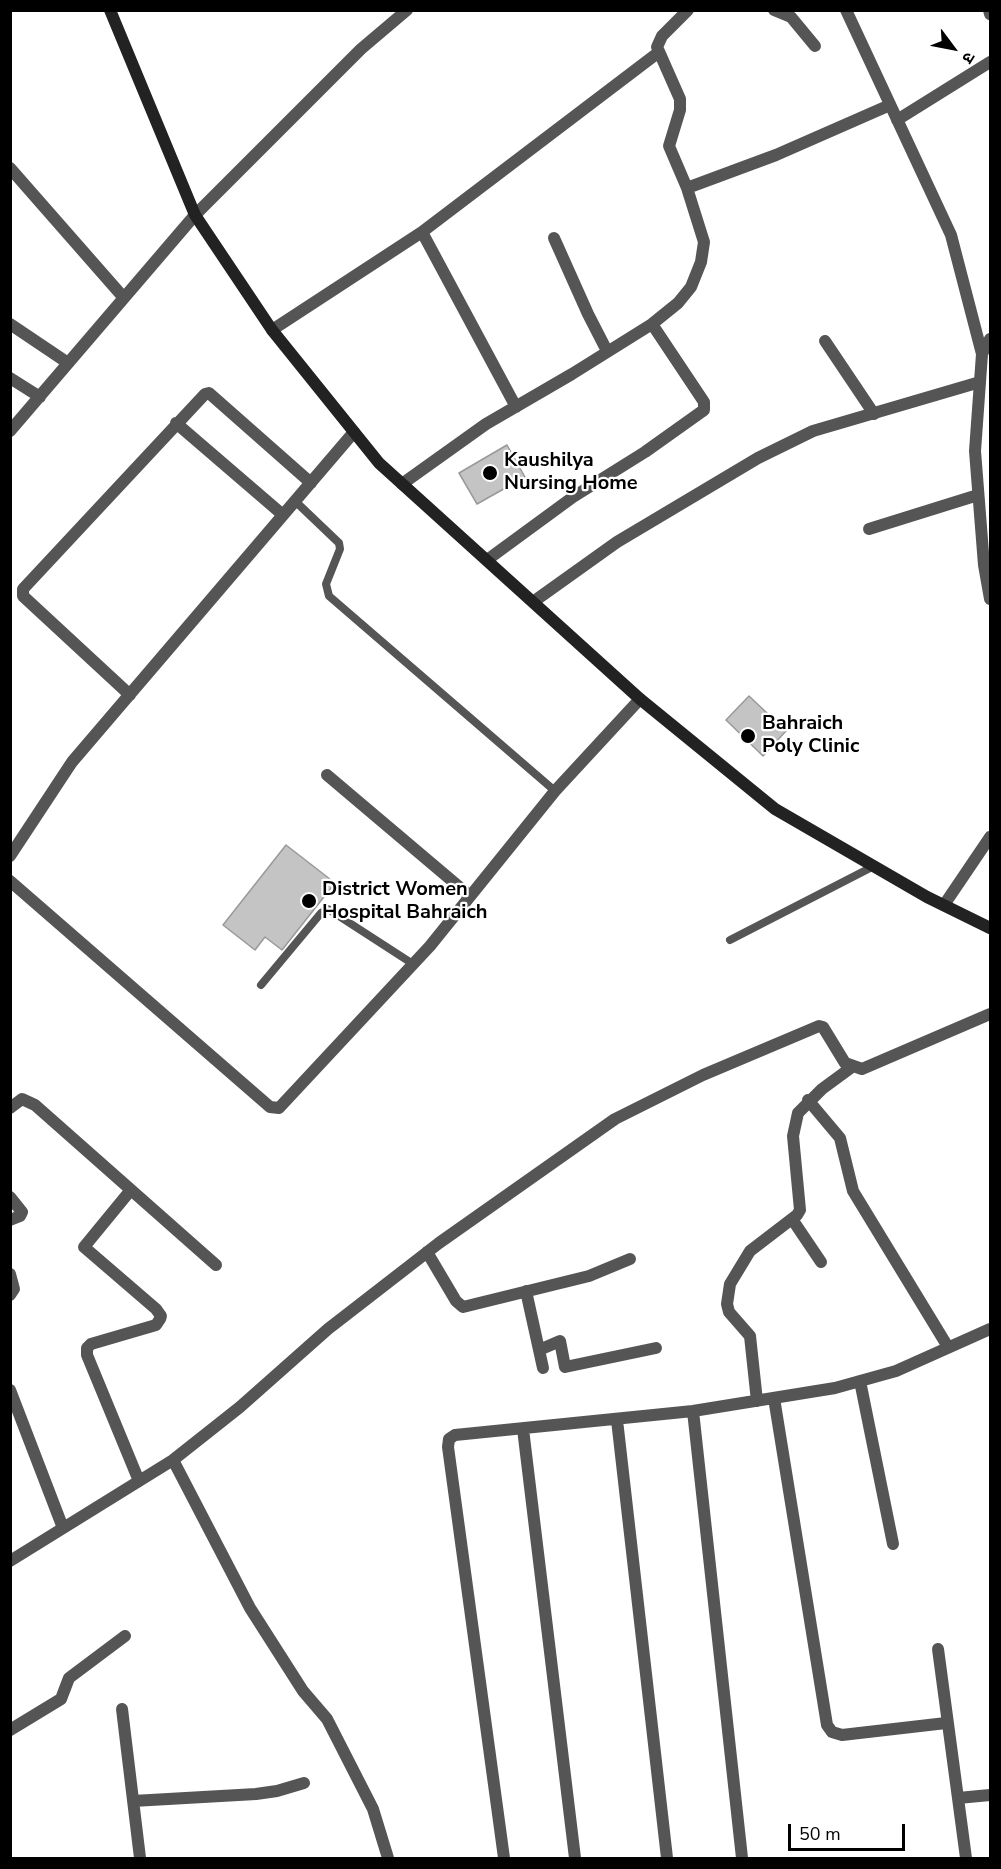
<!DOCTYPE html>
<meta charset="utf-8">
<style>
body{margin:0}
#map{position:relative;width:1001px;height:1869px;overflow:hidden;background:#fff;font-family:"Nunito Sans","Noto Sans Devanagari",sans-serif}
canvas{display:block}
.frame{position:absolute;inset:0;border:12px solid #000;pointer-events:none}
.north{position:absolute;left:923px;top:18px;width:60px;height:60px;-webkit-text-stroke:4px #fff;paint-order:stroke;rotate:122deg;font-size:16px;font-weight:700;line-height:24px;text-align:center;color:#000}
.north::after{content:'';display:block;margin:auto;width:21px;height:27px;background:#000;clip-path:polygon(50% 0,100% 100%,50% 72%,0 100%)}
.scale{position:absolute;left:788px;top:1824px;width:117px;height:27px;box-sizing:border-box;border:3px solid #000;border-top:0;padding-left:8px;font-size:18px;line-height:21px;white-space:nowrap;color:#000;-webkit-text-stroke:4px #fff;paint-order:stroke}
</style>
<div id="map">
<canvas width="1001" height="1869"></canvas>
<div class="frame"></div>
<div class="north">उ</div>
<div class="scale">50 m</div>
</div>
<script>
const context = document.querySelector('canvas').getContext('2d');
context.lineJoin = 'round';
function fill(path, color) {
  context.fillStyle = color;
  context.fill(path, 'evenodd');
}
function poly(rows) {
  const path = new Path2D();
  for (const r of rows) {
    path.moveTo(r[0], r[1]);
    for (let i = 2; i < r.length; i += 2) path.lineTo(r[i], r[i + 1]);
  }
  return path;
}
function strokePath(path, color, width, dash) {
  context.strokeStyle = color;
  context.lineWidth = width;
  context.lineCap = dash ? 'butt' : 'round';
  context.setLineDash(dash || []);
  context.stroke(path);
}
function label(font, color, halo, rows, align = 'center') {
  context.font = font + ' "Nunito Sans",sans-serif';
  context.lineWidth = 4.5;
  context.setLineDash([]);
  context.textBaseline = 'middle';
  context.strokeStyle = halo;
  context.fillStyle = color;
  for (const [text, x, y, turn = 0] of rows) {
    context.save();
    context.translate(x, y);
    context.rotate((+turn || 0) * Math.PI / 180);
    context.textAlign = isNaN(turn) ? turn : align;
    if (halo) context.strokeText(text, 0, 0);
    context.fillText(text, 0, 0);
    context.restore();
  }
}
const building = poly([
 [507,445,525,477,477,504,459,473,507,445],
 [749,696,786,731,763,756,726,720,749,696],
 [286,845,335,883,282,950,265,937,255,950,223,925,286,845]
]);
fill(building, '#c4c4c4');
strokePath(building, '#999', 1.5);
strokePath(poly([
 [295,501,339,543,340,549,326,584,329,596,555,791],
 [730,940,874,866],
 [261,985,321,913,328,909,413,964]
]), '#555', 8);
strokePath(poly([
 [774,10,791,17,815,46],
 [846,10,951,235,982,354],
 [989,10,990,14],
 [897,120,990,62],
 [10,168,124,298],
 [687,188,669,146,680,110,680,99,657,47,662,36,688,10],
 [422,232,516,407],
 [554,238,588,314,607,351],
 [10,324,68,363],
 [272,330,422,232,659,52],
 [990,339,982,354,975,451,984,565,990,599],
 [825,341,874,414],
 [10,378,40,397],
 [176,423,283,515],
 [10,431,195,215,361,49,407,10],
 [402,484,486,424,572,374,652,324,678,303,691,287,701,262,704,242,687,188,776,155,890,105],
 [869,529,978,495],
 [487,560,573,497,645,452,704,410,704,402,652,324],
 [533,602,617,542,758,458,813,431,980,382],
 [130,695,23,596,23,589,205,394,209,393,311,483],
 [327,775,470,896],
 [10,856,72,762,354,432],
 [10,881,270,1107,279,1108,430,946,555,791,640,699],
 [944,905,990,837],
 [808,1100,840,1138,853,1191,948,1347],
 [10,1108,22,1099,35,1105,216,1265],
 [130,1191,84,1247,156,1309,161,1316,160,1319,156,1325,91,1344,87,1348,87,1355,139,1481],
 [10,1197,22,1212,20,1216,10,1220],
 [792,1219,821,1262],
 [427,1252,456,1301,463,1307,589,1276,630,1259],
 [10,1274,14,1289,10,1295],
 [526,1291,543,1368],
 [539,1350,560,1341,565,1367,656,1348],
 [860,1381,893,1544],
 [10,1390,63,1528],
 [774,1398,827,1725,832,1732,842,1735,946,1723],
 [757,1401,750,1336,729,1312,727,1304,730,1284,750,1251,797,1215,800,1210,793,1136,798,1113,822,1089,852,1067],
 [693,1411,742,1858],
 [617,1420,667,1858],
 [523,1429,575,1858],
 [10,1561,173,1460],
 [938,1649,966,1858],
 [122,1709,140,1858],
 [10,1730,61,1699,69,1678,125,1636],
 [958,1798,990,1795],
 [133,1801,256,1794,277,1791,304,1783],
 [388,1858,373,1809,327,1719,303,1691,250,1608,173,1460,240,1407,328,1329,439,1243,615,1119,703,1075,819,1026,823,1027,845,1063,862,1069,990,1014],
 [504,1858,448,1447,449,1439,455,1435,693,1411,835,1388,896,1371,990,1329]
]), '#555', 12);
strokePath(poly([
 [110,10,195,215,272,330,379,463,640,699,775,809,927,897,990,928]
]), '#222', 12);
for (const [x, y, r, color] of [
 [490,473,8,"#000"],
 [748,736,8,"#000"],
 [309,901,8,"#000"]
]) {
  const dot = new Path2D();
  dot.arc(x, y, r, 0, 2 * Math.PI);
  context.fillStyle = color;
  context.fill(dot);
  strokePath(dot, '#fff', 2);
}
label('bold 20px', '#000', '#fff', [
 ["Kaushilya",504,461],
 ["Nursing Home",504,484],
 ["Bahraich",762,724],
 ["Poly Clinic",762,747],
 ["District Women",322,890],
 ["Hospital Bahraich",322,913]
], 'left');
</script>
